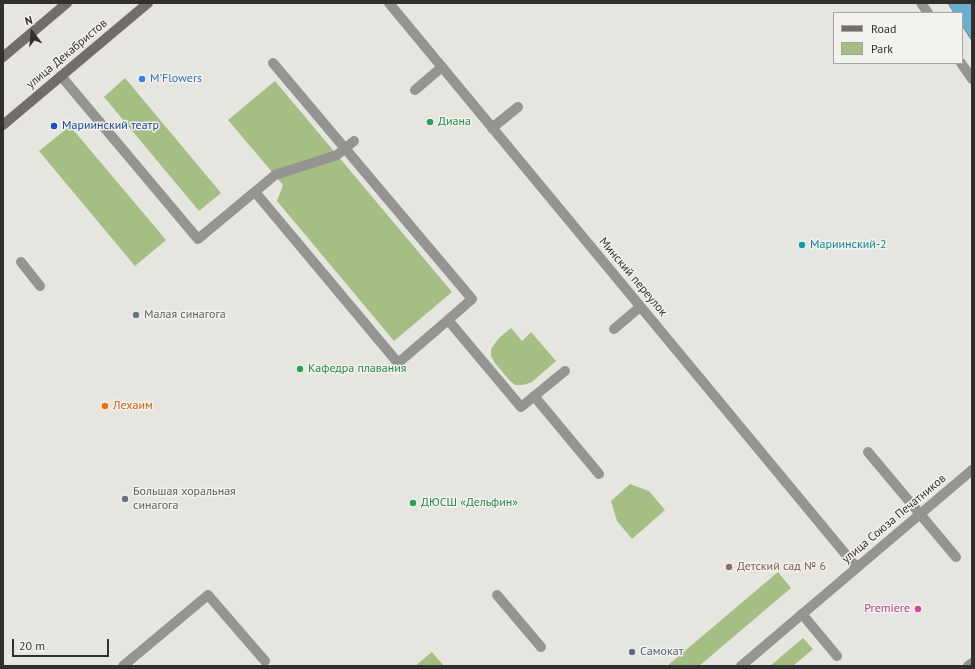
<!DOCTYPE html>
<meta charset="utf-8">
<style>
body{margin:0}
#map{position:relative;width:975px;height:669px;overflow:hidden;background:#e7e5e0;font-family:"PT Sans",sans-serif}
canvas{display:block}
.frame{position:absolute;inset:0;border:4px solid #31302e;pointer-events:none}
.legend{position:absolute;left:833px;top:12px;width:130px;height:52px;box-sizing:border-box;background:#f4f2ed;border:1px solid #a6a4a1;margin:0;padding:5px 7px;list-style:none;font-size:12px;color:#31302e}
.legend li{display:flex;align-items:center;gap:8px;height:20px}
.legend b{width:20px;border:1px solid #a6a4a1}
.north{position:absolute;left:12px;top:12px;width:40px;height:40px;-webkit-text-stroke:3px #f4f2ed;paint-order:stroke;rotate:344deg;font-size:11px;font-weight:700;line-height:16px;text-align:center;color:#31302e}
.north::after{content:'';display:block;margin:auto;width:14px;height:18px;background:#31302e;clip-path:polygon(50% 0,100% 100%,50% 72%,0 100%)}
.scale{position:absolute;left:12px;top:639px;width:97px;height:18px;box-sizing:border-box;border:2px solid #31302e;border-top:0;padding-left:5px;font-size:12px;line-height:14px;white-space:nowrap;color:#31302e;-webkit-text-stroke:3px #f4f2ed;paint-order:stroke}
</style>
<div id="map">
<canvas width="975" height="669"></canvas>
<div class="frame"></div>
<ul class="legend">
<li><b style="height:5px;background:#716d6c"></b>Road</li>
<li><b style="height:11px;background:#a4be84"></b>Park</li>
</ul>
<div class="north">N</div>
<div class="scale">20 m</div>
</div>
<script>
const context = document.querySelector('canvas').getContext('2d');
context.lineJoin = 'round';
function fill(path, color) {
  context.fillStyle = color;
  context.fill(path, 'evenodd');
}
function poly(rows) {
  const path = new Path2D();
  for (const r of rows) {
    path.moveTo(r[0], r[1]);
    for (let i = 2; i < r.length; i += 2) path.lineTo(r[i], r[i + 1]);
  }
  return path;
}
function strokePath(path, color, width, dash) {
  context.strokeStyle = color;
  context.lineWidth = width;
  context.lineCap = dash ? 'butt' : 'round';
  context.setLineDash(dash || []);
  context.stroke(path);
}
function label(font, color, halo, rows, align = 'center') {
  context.font = font + ' "PT Sans",sans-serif';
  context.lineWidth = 3;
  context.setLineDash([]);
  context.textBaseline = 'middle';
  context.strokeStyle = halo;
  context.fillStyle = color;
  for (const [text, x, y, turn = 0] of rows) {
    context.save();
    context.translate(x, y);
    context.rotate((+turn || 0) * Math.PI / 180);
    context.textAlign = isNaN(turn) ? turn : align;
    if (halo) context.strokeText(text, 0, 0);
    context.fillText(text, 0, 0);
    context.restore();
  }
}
fill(poly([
 [125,78,221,193,199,211,104,97],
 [275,81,452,292,394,341,277,201,283,185,228,120],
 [70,126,166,240,135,266,39,151],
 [511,328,522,341,531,332,556,361,532,382,523,385,515,385,509,380,495,363,491,356,491,349,499,338],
 [630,484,649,491,665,510,632,539,617,521,611,501],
 [778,572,791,588,699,666,667,666],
 [803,638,813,649,793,666,770,666],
 [432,652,444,666,415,666]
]), '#a4be84');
const water = poly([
 [948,3,972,3,972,41,962,25,962,13,954,13,948,3]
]);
fill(water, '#6aafce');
strokePath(water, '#59899e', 1);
strokePath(poly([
 [273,63,472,299,448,320,521,407,565,371],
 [61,76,198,239,275,175,337,155,354,141],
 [415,90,442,67],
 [492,128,518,107],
 [255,192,398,363,448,320],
 [21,262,40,286],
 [614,329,640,307],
 [534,396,599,474],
 [868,452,956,557],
 [497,595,541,647],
 [802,614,837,656],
 [123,666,208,595,265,661],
 [968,666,972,663]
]), '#969493', 10);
strokePath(poly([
 [389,3,857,568],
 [921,3,928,13],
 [961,63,972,79],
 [741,666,972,470]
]), '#969493', 10);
strokePath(poly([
 [3,57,67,3],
 [3,125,148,3]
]), '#716d6c', 10);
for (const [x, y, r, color] of [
 [142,79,4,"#3f7fe0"],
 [430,122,4,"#2e9e5b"],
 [54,126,4,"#1a4fb4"],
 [802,245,4,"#0f9aa8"],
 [136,315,4,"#6b7280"],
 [300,369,4,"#2e9e5b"],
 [105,406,4,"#e8710a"],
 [125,499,4,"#6b7280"],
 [413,503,4,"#2e9e5b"],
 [729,567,4,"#8d6e63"],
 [918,609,4,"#d1479c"],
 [632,652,4,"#5c6f8a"]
]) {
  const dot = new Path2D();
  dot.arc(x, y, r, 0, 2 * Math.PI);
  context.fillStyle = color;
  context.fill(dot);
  strokePath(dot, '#f4f2ed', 1.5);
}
label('12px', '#31302e', '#f4f2ed', [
 ["улица Декабристов",67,54,-40],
 ["Минский переулок",633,277,50],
 ["улица Союза Печатников",894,519,-40]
]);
label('12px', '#366cbe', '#f4f2ed', [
 ["M'Flowers",150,79]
], 'left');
label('12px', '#27864d', '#f4f2ed', [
 ["Диана",438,122],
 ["Кафедра плавания",308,369],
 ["ДЮСШ «Дельфин»",421,503]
], 'left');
label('12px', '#164399', '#f4f2ed', [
 ["Мариинский театр",62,126]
], 'left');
label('12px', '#0d838f', '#f4f2ed', [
 ["Мариинский-2",810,245]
], 'left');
label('12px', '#5b616d', '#f4f2ed', [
 ["Малая синагога",144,315],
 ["Большая хоральная",133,492],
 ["синагога",133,506]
], 'left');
label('12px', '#c56008', '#f4f2ed', [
 ["Лехаим",113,406]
], 'left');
label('12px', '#785e54', '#f4f2ed', [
 ["Детский сад № 6",737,567]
], 'left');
label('12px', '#b23c85', '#f4f2ed', [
 ["Premiere",910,609]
], 'right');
label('12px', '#4e5e75', '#f4f2ed', [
 ["Самокат",640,652]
], 'left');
</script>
